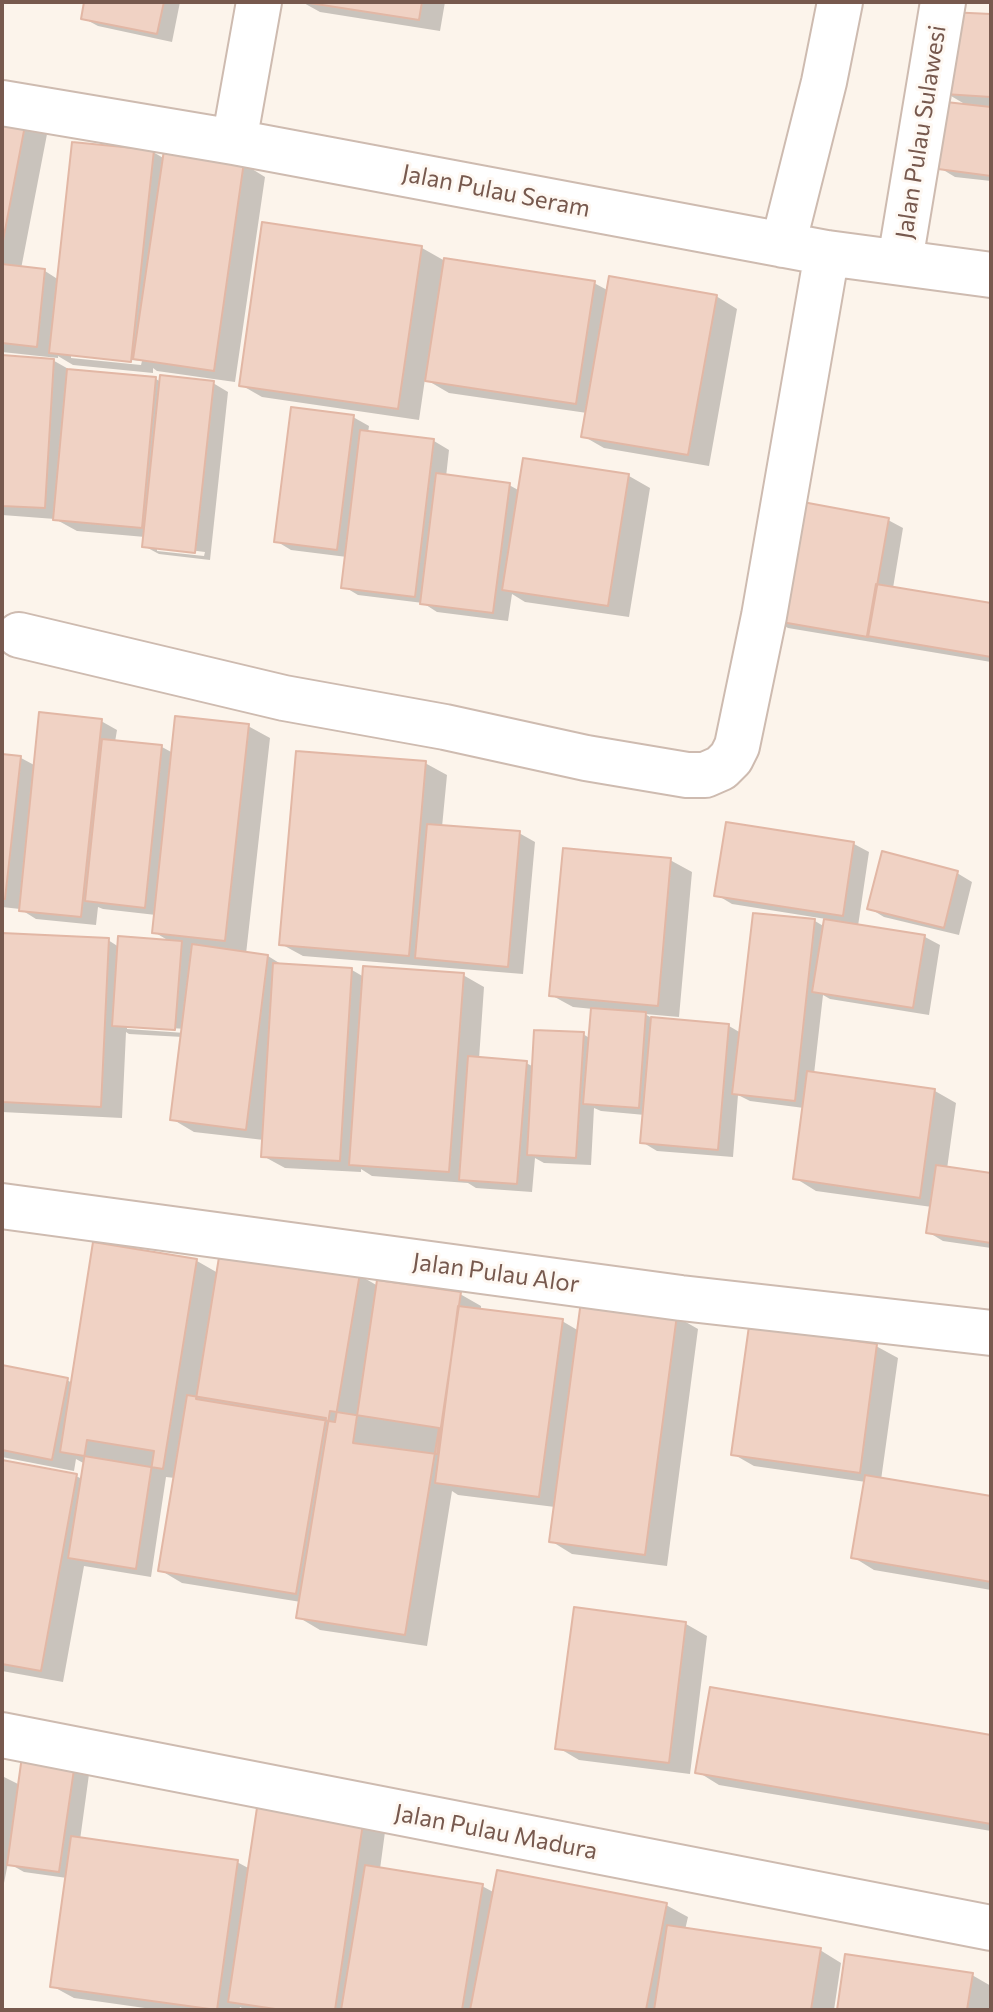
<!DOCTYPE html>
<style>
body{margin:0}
#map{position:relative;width:993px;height:2012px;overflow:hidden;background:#fcf4eb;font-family:Commissioner,sans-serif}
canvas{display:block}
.frame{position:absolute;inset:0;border:4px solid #77594e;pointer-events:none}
</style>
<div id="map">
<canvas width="993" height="2012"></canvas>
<div class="frame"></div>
</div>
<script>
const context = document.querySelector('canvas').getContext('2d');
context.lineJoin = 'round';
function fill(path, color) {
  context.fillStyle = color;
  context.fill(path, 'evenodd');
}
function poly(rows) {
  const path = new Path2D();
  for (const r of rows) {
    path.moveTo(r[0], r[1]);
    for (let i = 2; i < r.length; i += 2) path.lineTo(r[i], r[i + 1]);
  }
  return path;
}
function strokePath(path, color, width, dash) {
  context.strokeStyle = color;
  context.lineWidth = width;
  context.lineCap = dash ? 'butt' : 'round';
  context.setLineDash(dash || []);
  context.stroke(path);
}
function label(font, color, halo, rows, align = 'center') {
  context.font = font + ' Commissioner,sans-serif';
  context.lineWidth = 6;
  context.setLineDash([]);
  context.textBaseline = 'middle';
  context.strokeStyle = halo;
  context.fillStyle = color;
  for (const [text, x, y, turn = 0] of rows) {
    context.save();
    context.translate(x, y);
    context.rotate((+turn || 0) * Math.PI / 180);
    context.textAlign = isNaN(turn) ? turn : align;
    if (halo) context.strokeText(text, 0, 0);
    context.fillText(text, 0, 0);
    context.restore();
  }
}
fill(poly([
 [86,2,180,2,172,42,98,26,83,18],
 [302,2,445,2,440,31,320,12],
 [991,16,991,181,955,177,940,168,968,106,946,93],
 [2,112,48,129,21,269,45,271,59,280,153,152,165,159,244,164,265,177,235,382,157,371,153,368,153,373,73,365,58,356,58,358,2,352],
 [71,354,142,361,141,365,71,358],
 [264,225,422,248,445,261,594,283,609,291,716,296,737,309,709,466,604,448,583,436,587,413,449,393,425,379,419,420,262,397,241,385],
 [2,357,48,360,49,358,72,371,156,379,161,382,213,383,228,392,210,560,159,554,144,546,145,537,77,531,55,519,2,515],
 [157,546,205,552,204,556,157,551],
 [353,417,369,426,368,433,434,441,449,450,446,477,509,485,520,491,629,476,650,488,629,617,525,602,512,594,508,621,437,612,423,603,358,595,343,586,347,557,291,550,276,541],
 [888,520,903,528,893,588,991,605,991,662,788,628,773,619],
 [101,721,117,730,115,742,162,747,173,753,248,726,270,738,246,954,268,956,284,966,352,970,364,977,463,975,484,987,479,1059,526,1063,534,1067,583,1034,591,1039,593,1009,573,1007,551,995,670,860,692,872,679,1017,645,1014,655,1020,729,1026,741,1033,815,921,825,927,826,919,732,904,717,895,854,844,869,852,858,926,925,937,940,945,929,1015,830,999,823,995,814,1074,935,1091,956,1103,947,1169,991,1175,991,1248,943,1241,928,1232,932,1207,816,1191,795,1178,804,1108,750,1101,738,1095,733,1157,657,1151,642,1142,645,1115,601,1111,594,1108,591,1165,544,1163,535,1158,532,1192,476,1188,468,1183,372,1176,361,1169,361,1172,285,1168,263,1156,264,1140,194,1132,172,1119,183,1037,129,1034,126,1032,122,1118,2,1112,2,935,108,940,119,947,171,942,154,932,156,915,103,909,98,907,96,925,36,919,20,909,2,907,2,756,21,758,36,766],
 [127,1025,186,1029,185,1033,127,1029],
 [425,763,447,775,442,827,519,833,535,842,523,974,303,956,281,944],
 [957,873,972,882,959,935,884,917,869,908],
 [94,1244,197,1261,218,1273,359,1275,378,1286,460,1294,481,1306,481,1310,562,1321,579,1331,677,1317,698,1329,667,1566,572,1554,551,1541,555,1507,458,1495,452,1491,427,1646,320,1630,298,1617,301,1602,182,1583,160,1570,175,1478,166,1477,151,1577,84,1566,63,1682,2,1671,2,1462,76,1476,82,1479,85,1464,76,1459,74,1471,2,1457,2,1368,67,1380,72,1383],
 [876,1346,898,1358,881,1480,991,1498,991,1590,874,1570,853,1557,866,1482,754,1466,733,1454],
 [686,1624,707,1636,690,1774,579,1760,557,1747],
 [991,1737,991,1831,719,1785,698,1772],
 [90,1767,80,1840,237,1862,250,1869,260,1804,385,1832,380,1869,482,1886,495,1893,666,1905,688,1917,685,1930,820,1950,841,1963,834,2010,246,2010,240,2007,239,2010,159,2010,74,1998,52,1986,67,1878,24,1872,8,1863,2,1893,2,1776,20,1785],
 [972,1975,991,1986,990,2010,839,2010]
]), '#0003');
const building = poly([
 [84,2,164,2,157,34,81,19,84,2],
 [303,2,422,2,419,20,303,2],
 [948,12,991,14,991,97,944,94,948,12],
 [946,102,991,107,991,176,938,169,946,102],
 [2,110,27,115,2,246,2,110],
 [72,142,154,150,131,362,49,353,72,142],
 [164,150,244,162,214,371,133,359,164,150],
 [262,222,422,246,398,409,239,386,262,222],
 [444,258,595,281,576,404,425,381,444,258],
 [2,264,45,269,37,347,2,343,2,264],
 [609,276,717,295,688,455,581,437,609,276],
 [2,355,54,359,45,508,2,506,2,355],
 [67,369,156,377,142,528,53,520,67,369],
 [160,375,214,381,195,553,142,547,160,375],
 [291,407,354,415,337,550,274,542,291,407],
 [360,430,434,439,415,597,341,588,360,430],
 [523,458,629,474,608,606,502,590,523,458],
 [436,473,510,483,493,613,420,604,436,473],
 [792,500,889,518,868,637,770,620,792,500],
 [876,584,991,603,991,657,867,636,876,584],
 [39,712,102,719,81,917,19,911,39,712],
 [175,716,249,724,225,941,152,933,175,716],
 [102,739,162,745,145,908,85,901,102,739],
 [296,751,426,761,409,956,279,945,296,751],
 [2,754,21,756,5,899,2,899,2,754],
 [726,822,854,842,843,916,714,896,726,822],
 [427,824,520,831,508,967,415,958,427,824],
 [563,848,671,858,658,1006,549,996,563,848],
 [882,851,958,871,944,928,867,909,882,851],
 [753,913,815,919,795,1101,732,1094,753,913],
 [824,919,925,935,913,1008,812,992,824,919],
 [2,933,109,938,101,1107,2,1102,2,933],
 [118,936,182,941,175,1030,112,1026,118,936],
 [192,944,268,955,246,1130,170,1120,192,944],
 [273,963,352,968,340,1161,261,1157,273,963],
 [363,966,464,973,449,1172,349,1165,363,966],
 [591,1008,646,1012,639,1108,583,1104,591,1008],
 [651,1017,729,1024,718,1150,640,1143,651,1017],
 [534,1030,584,1032,576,1158,527,1155,534,1030],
 [468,1056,527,1061,517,1184,459,1180,468,1056],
 [807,1071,935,1089,920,1198,793,1179,807,1071],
 [936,1165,991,1173,991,1243,926,1233,936,1165],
 [93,1242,197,1259,163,1469,60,1452,93,1242],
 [220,1251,360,1273,335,1422,196,1399,220,1251],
 [377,1280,461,1292,437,1454,353,1443,377,1280],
 [581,1301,677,1315,645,1555,549,1542,581,1301],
 [458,1306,563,1319,539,1497,435,1483,458,1306],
 [749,1326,877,1344,860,1473,731,1455,749,1326],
 [2,1365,68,1378,52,1460,2,1450,2,1365],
 [187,1395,326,1418,296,1594,158,1571,187,1395],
 [330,1411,439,1428,405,1635,296,1618,330,1411],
 [87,1440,154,1451,136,1569,68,1558,87,1440],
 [2,1460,77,1474,41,1671,2,1664,2,1460],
 [865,1475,991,1496,991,1582,851,1558,865,1475],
 [574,1607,686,1622,669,1763,555,1749,574,1607],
 [710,1687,991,1735,991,1824,695,1773,710,1687],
 [23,1749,76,1756,59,1872,7,1865,23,1749],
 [258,1801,364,1817,335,2010,282,2010,228,2002,258,1801],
 [71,1836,238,1860,217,2010,50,1987,71,1836],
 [365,1865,483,1884,462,2010,341,2010,365,1865],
 [497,1870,667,1903,646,2010,470,2010,497,1870],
 [667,1925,821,1948,811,2010,654,2010,667,1925],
 [845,1954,973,1973,967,2010,837,2010,845,1954]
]);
fill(building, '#f0d2c4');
strokePath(building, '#e2b7a5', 2);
const street = poly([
 [2,103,234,142,827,253,991,275],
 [234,142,259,2],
 [783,245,824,82,840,2],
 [900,261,943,2],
 [19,635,284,698,445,727,586,758,687,775,705,775,721,768,731,758,737,746,764,616,827,253],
 [2,1206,681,1298,991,1333],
 [2,1735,991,1928]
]);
strokePath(street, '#cebbb0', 48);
strokePath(street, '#fff', 44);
label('24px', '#77594e', '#fef8f2', [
 ["Jalan Pulau Sulawesi",921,132,-81],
 ["Jalan Pulau Seram",496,191,11],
 ["Jalan Pulau Alor",496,1273,8],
 ["Jalan Pulau Madura",496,1832,11]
]);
</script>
